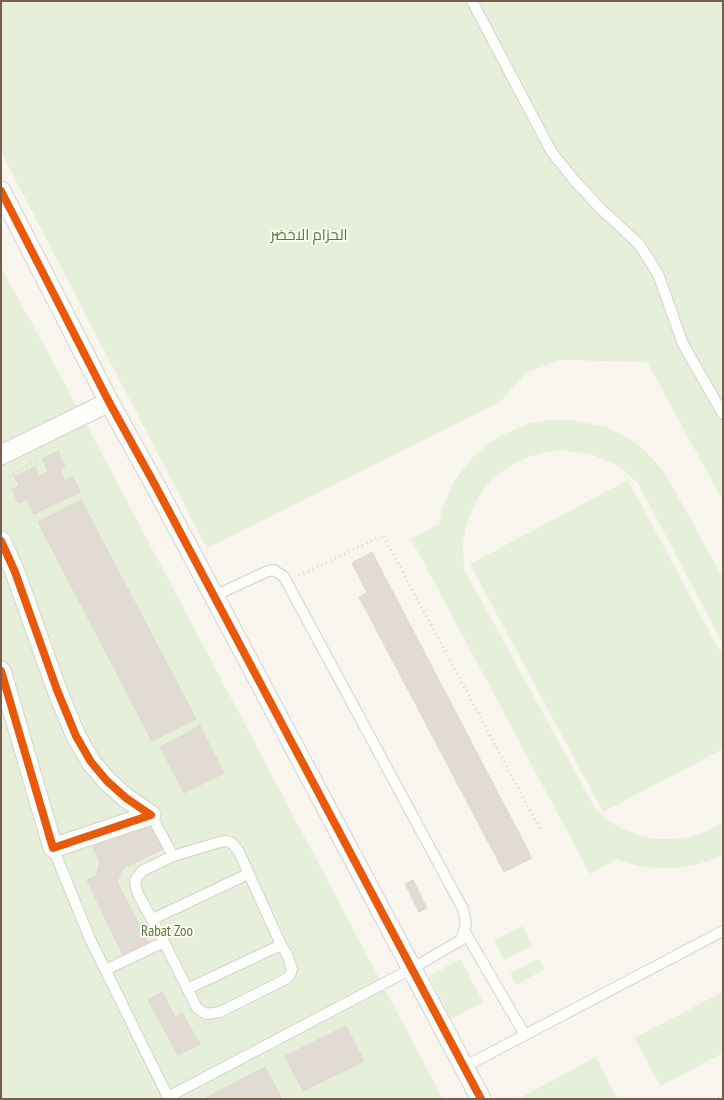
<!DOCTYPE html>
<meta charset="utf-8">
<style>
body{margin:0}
#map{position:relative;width:724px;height:1100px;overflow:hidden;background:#f8f5ee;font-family:"PT Sans Narrow",sans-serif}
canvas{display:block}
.frame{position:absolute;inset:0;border:2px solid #765e4e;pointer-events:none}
</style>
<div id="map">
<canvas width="724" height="1100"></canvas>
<div class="frame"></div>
</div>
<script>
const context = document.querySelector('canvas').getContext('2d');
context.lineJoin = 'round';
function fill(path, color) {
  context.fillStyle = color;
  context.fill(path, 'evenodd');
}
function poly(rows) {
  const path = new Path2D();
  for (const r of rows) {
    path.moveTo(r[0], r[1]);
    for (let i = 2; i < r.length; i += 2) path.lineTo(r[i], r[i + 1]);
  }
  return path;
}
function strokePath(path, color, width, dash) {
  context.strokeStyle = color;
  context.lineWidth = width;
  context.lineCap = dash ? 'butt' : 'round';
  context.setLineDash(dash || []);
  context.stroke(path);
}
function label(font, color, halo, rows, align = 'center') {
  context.font = font + ' "PT Sans Narrow",Cairo,sans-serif';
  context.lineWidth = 4;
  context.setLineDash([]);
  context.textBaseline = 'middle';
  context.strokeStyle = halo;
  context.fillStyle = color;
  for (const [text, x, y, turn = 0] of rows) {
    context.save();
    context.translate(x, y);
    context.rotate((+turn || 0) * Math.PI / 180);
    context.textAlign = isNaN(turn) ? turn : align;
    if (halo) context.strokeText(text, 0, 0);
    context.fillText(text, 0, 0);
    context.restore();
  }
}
fill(poly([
 [1,1,723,1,723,501,647,362,560,360,526,373,500,402,207,548,1,152],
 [1,267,63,380,443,1099,1,1099],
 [552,420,573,420,609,428,630,439,645,451,665,473,723,578,723,644,638,483,617,465,590,454,562,450,546,452,526,458,509,466,494,478,483,490,474,505,466,525,463,543,464,569,595,808,606,819,623,829,641,836,656,839,675,839,690,837,705,832,723,823,723,855,714,859,695,865,677,868,658,868,638,866,616,859,590,874,411,539,439,524,442,510,453,483,471,459,489,443,508,432,531,423],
 [628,480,723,657,723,749,603,812,470,564],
 [523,926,532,946,504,960,494,940],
 [461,959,483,1002,451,1020,429,976],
 [539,959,545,969,516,985,511,976,511,973],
 [723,992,723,1053,661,1086,634,1038],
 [596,1057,617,1099,518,1099]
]), '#e5efd9');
const building = poly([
 [58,451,65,467,60,470,65,481,73,477,80,492,34,514,27,499,18,503,12,489,19,486,15,477,35,467,39,476,48,471,42,459,58,451],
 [81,500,196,719,152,741,38,522,81,500],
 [372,552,532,858,504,872,359,597,367,593,352,563,372,552],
 [200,726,224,773,184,793,160,747,200,726],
 [149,821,163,849,122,869,117,882,148,942,123,955,87,880,96,876,100,861,93,847,149,821],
 [413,880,427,908,419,912,405,884,413,880],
 [162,992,175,1017,182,1013,200,1044,178,1055,148,1000,162,992],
 [346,1026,364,1061,303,1091,285,1056,346,1026],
 [265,1067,282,1099,204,1099,265,1067]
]);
fill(building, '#e2dbd3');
strokePath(building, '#e1d8d0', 1);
const lane = poly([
 [472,1,551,151,574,180,602,210,639,244,658,274,683,344,723,414],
 [151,815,173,856,142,871,136,879,135,883,138,894,164,942,197,1008,206,1014,220,1012,286,979,290,975,292,969,287,954,281,945,239,852,233,844,227,841,220,842,173,856],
 [53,848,90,939,169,1099],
 [153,919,248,874],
 [465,932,525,1035],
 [105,970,164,942],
 [187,989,281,945],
 [464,1067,723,931],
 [168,1097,413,968,461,940,466,924,463,909,284,577,274,570,268,571,214,596]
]);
const street = poly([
 [1,191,109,402,155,485,481,1099],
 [1,455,109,402],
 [1,541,15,572,57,690,76,736,91,762,107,781,126,798,151,815,53,848,1,671]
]);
strokePath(lane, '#d7d2cc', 12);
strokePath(street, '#d7d2cc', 21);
strokePath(poly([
 [1,483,36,460],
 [299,576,383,535,540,829],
 [713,1099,723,1094]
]), '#dad5d0', 3, [1, 4]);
strokePath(lane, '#fefefc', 10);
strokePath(street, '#fefefc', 19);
strokePath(poly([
 [1,191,109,402,155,485,481,1099],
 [1,541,15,572,57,690,76,736,91,762,107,781,126,798,151,815,53,848,1,671]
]), '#e8590c', 8);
label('15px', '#547b46', '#fef9f1', [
 ["الحزام الاخضر",309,236],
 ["Rabat Zoo",167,932]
]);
</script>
